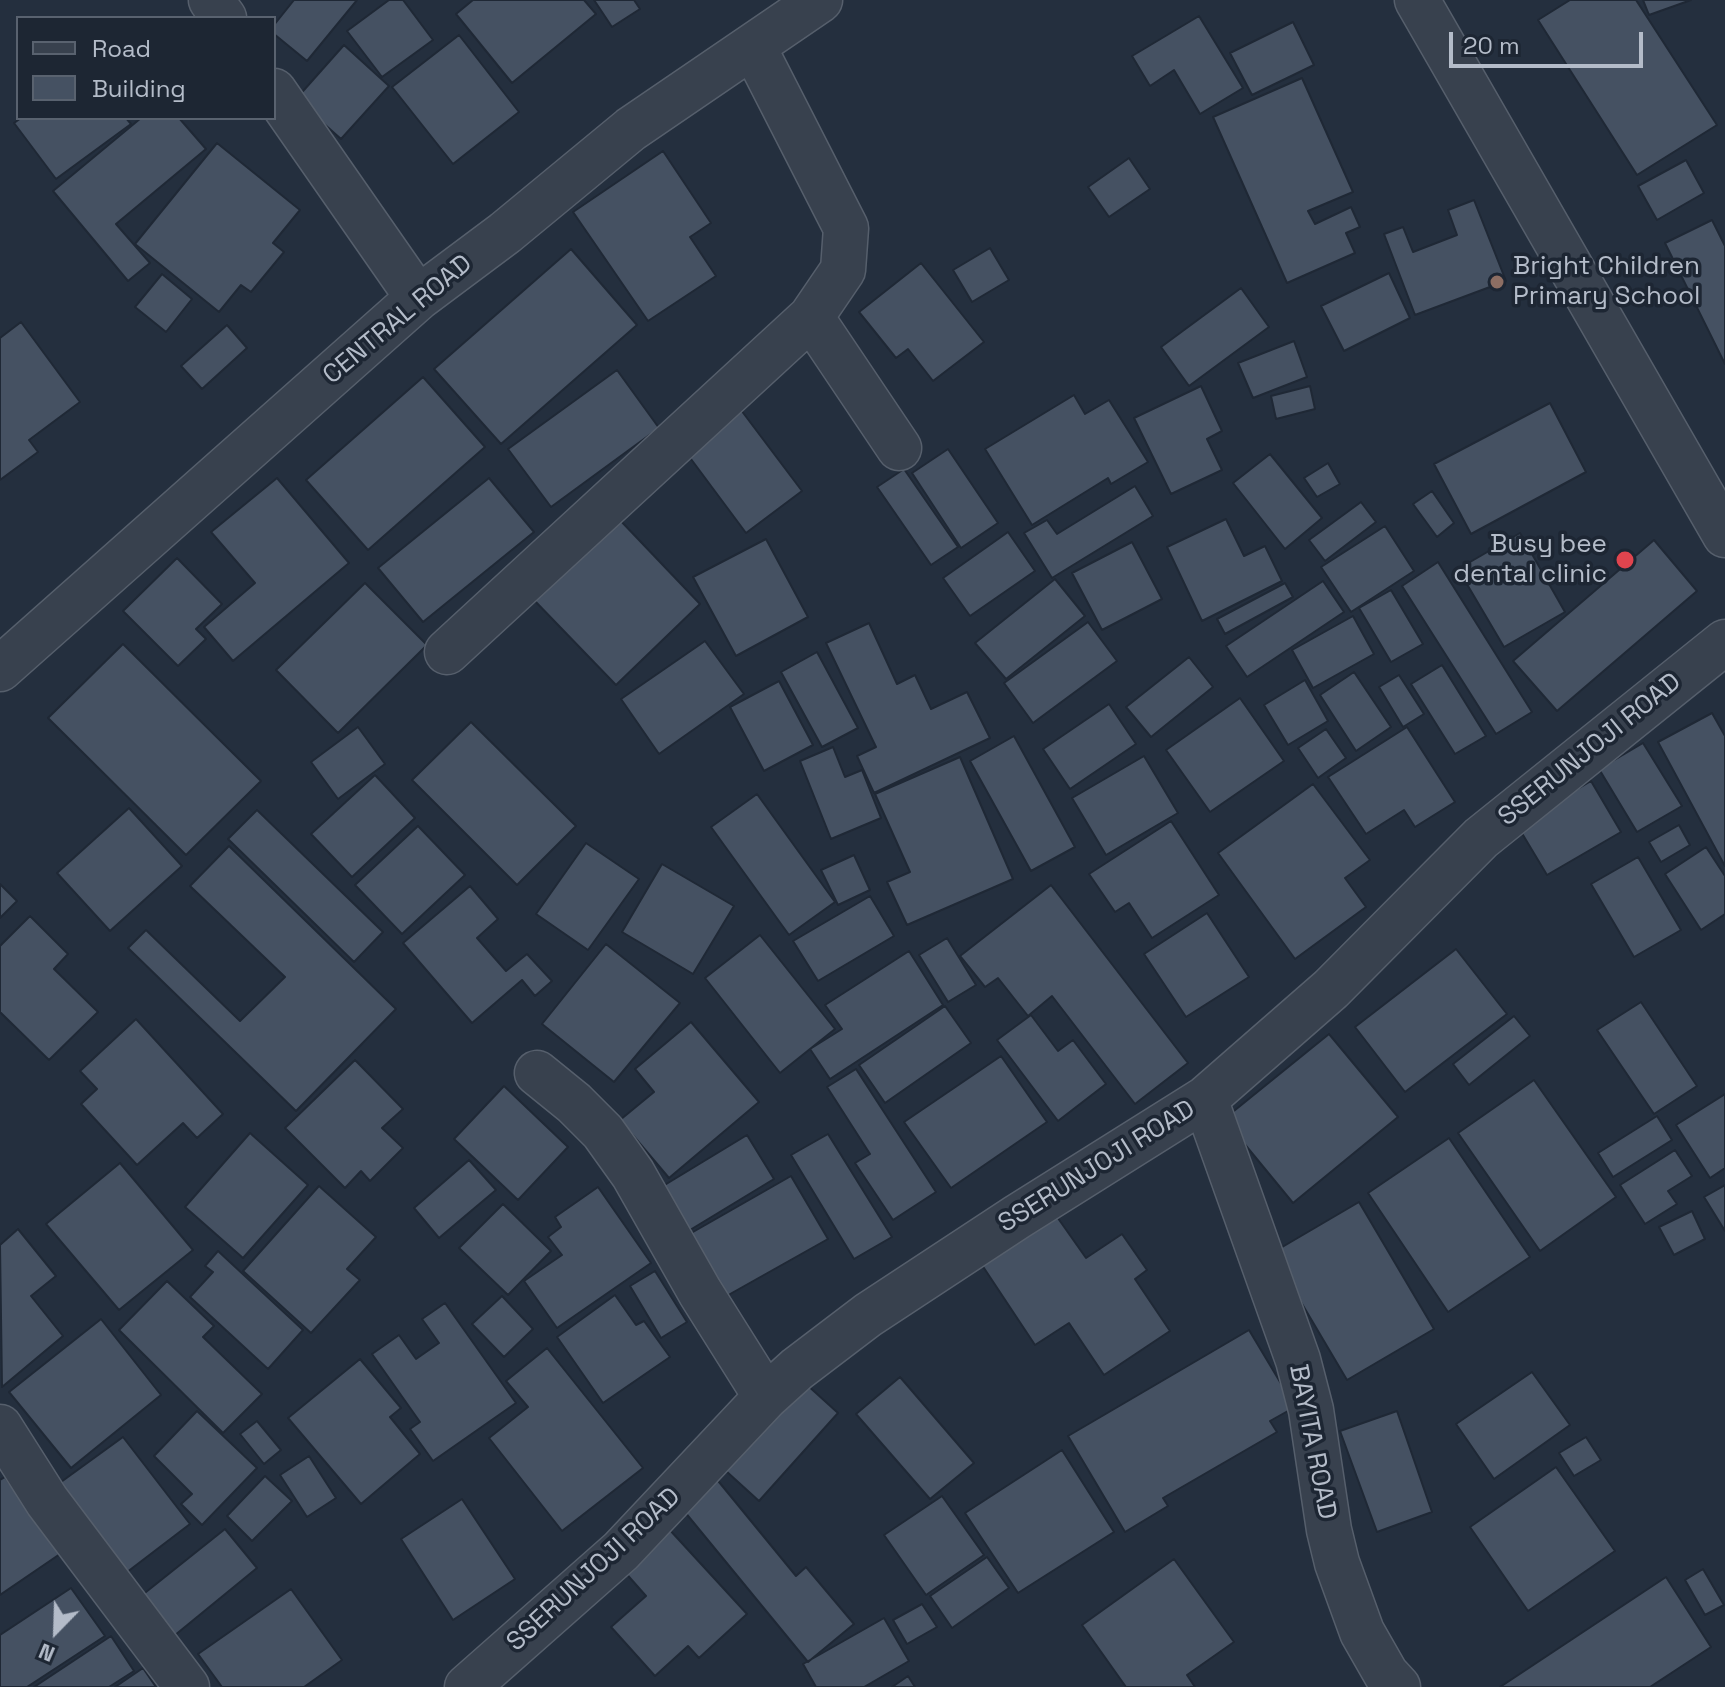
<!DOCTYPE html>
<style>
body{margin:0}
#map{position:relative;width:1725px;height:1687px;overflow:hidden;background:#242f3e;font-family:"Space Grotesk",sans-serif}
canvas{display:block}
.legend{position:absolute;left:16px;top:16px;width:260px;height:104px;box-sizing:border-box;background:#1d2633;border:2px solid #59626f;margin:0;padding:10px 14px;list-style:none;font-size:24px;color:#b4bcc9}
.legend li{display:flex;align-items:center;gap:16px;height:40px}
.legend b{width:40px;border:2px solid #59626f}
.north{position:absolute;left:16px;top:1591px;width:80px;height:80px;-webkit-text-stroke:6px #1d2633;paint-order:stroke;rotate:203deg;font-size:22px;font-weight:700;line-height:32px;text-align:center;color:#b4bcc9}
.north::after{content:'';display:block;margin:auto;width:28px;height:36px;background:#b4bcc9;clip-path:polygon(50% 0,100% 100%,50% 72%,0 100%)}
.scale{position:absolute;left:1449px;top:32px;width:194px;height:36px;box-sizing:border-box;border:4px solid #b4bcc9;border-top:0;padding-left:10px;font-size:24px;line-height:28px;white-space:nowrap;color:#b4bcc9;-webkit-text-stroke:6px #1d2633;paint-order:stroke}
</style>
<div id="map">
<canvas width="1725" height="1687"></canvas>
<ul class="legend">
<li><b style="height:10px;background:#38414e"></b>Road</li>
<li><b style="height:22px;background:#455162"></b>Building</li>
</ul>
<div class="north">N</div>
<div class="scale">20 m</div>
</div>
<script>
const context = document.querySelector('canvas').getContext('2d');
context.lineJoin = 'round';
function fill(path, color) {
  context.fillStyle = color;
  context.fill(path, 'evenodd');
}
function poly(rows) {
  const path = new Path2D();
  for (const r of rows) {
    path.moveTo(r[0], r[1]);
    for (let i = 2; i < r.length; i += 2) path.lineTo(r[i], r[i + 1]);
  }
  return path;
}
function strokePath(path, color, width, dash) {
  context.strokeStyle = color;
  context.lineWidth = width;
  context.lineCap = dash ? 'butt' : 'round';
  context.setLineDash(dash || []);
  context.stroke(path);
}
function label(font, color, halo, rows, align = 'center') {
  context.font = font + ' "Space Grotesk",sans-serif';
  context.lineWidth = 7;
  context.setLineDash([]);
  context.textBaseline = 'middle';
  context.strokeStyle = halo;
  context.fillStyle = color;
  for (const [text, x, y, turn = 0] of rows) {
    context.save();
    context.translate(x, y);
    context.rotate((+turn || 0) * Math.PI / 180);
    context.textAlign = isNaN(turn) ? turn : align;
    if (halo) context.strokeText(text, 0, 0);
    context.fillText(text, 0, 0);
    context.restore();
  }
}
const building = poly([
 [294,0,357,0,307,61,274,34,274,25,294,0],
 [389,0,403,0,433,40,382,77,347,31,389,0],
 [473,0,584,0,596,14,512,83,456,14,473,0],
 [594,0,634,0,640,9,612,27,594,0],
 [1570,0,1636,0,1717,125,1637,175,1538,20,1570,0],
 [1643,0,1691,0,1649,15,1643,0],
 [1199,16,1243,88,1200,114,1174,70,1150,86,1132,56,1199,16],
 [1293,22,1314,65,1252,95,1230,53,1293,22],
 [459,35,519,112,453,164,392,87,459,35],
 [344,45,389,86,341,139,296,99,344,45],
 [1302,78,1353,192,1308,211,1315,224,1351,207,1360,227,1346,233,1355,253,1287,283,1213,117,1302,78],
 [21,118,126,118,131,124,56,179,14,123,21,118],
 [141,118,179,118,206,149,116,224,150,263,128,281,53,191,141,118],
 [217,143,300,210,273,243,284,252,251,292,241,285,219,312,135,244,217,143],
 [663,151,711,223,690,237,716,276,648,321,573,212,663,151],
 [1129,158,1150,189,1109,217,1088,187,1129,158],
 [1686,160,1704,193,1657,220,1638,186,1686,160],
 [1474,200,1506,281,1415,315,1384,234,1403,227,1413,252,1457,235,1448,210,1474,200],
 [1712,220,1725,246,1725,364,1665,243,1712,220],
 [990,248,1009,280,972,302,953,270,990,248],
 [571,249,637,325,501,444,434,369,571,249],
 [921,263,984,342,933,381,908,349,896,358,859,312,921,263],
 [1389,273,1410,318,1344,351,1321,306,1389,273],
 [162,274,192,299,166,332,135,307,162,274],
 [1241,288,1269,327,1189,386,1161,347,1241,288],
 [21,322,80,402,29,440,38,452,0,480,0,338,21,322],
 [227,325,247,348,202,389,181,366,227,325],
 [1294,341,1307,377,1253,398,1238,363,1294,341],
 [617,370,659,428,551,507,508,449,617,370],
 [423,377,485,447,368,550,306,480,423,377],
 [1201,386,1222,431,1207,439,1222,470,1171,494,1134,418,1201,386],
 [1310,386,1315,409,1276,419,1271,396,1310,386],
 [1074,395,1085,414,1109,400,1148,462,1111,484,1108,478,1032,525,985,449,1074,395],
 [1550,403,1586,472,1471,534,1434,464,1550,403],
 [741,410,802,491,746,533,685,451,741,410],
 [948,449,998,523,961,548,912,473,948,449],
 [1270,454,1322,518,1285,549,1233,483,1270,454],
 [1328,463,1340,484,1317,497,1304,478,1328,463],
 [904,469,958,547,931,565,877,487,904,469],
 [277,478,349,563,233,661,204,627,255,583,211,532,277,478],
 [489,478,534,532,423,622,378,568,489,478],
 [1135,486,1153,516,1052,578,1024,533,1047,520,1057,534,1135,486],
 [1432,491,1454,523,1437,537,1413,504,1432,491],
 [1361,502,1376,522,1325,561,1309,540,1361,502],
 [618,518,700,604,616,685,533,599,618,518],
 [1226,519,1244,556,1265,546,1282,581,1202,621,1167,547,1226,519],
 [1385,526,1414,571,1351,612,1321,567,1385,526],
 [1008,532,1035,571,970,616,943,578,1008,532],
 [1520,533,1565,612,1504,647,1458,569,1520,533],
 [766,539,808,617,736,656,693,577,766,539],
 [1654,540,1697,591,1557,711,1513,661,1654,540],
 [1132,542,1162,599,1102,630,1072,573,1132,542],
 [177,558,222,604,196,629,206,639,178,666,123,611,177,558],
 [1438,562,1532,712,1496,734,1402,586,1438,562],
 [1055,579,1085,616,1006,679,975,643,1055,579],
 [1323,581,1344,612,1247,677,1226,646,1323,581],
 [365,583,427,645,338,733,276,670,365,583],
 [1285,583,1293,597,1225,634,1217,619,1285,583],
 [1391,590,1423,644,1391,662,1359,608,1391,590],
 [1353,616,1374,654,1313,688,1292,650,1353,616],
 [1088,622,1117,661,1033,723,1004,683,1088,622],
 [869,623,897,684,915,675,931,709,967,692,990,738,874,793,857,756,876,747,826,643,869,623],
 [705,641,744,694,659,754,621,699,705,641],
 [123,644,261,781,186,855,48,718,123,644],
 [817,652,858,728,822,747,781,672,817,652],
 [1189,657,1213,687,1151,737,1126,707,1189,657],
 [1442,665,1486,736,1455,754,1411,684,1442,665],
 [1354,672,1391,727,1356,751,1320,695,1354,672],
 [1399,675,1424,714,1403,727,1379,687,1399,675],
 [1305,680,1328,721,1288,745,1264,705,1305,680],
 [779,681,813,745,764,771,730,707,779,681],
 [1240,698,1284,761,1210,812,1166,750,1240,698],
 [1109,704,1136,744,1070,789,1043,749,1109,704],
 [1712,713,1725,736,1725,866,1658,742,1712,713],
 [471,722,576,826,517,885,412,780,471,722],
 [358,727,385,764,338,799,311,762,358,727],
 [1407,727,1455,802,1415,827,1404,810,1366,834,1328,777,1407,727],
 [1326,729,1346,758,1318,778,1298,748,1326,729],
 [1014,736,1075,847,1031,871,970,761,1014,736],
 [1643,743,1682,806,1637,832,1599,769,1643,743],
 [833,747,845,777,862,770,881,818,831,839,800,761,833,747],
 [1144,756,1178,813,1106,855,1072,798,1144,756],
 [960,757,1013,879,907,925,887,882,910,872,875,794,960,757],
 [375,775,415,818,352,877,311,834,375,775],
 [1591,781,1621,832,1547,875,1517,825,1591,781],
 [1313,784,1370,860,1345,878,1366,907,1295,959,1218,853,1313,784],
 [757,794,835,902,789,935,711,827,757,794],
 [129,808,182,866,110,931,57,873,129,808],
 [257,810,383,932,354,962,228,839,257,810],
 [1171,821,1219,895,1152,938,1129,903,1115,912,1089,874,1171,821],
 [1679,825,1690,845,1661,862,1649,842,1679,825],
 [418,826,465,875,402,934,355,885,418,826],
 [586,843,639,879,588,950,536,914,586,843],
 [229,846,396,1009,296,1111,128,948,146,930,240,1021,285,977,190,886,229,846],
 [1706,847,1725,876,1725,914,1701,930,1665,874,1706,847],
 [854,855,870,890,838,905,821,870,854,855],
 [1638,857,1681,930,1634,957,1591,884,1638,857],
 [662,864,734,906,693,974,622,932,662,864],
 [0,884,17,901,0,918,0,884],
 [1051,885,1188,1063,1135,1104,1052,996,1028,1016,998,978,985,987,960,956,1051,885],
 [470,886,498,919,477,938,506,971,527,954,552,981,535,996,522,980,472,1023,403,943,470,886],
 [870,896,894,936,818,981,793,941,870,896],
 [1207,913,1249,977,1186,1017,1144,954,1207,913],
 [30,916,68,954,54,969,98,1012,49,1060,0,1012,0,946,30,916],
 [760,935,835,1029,780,1073,705,978,760,935],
 [947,938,976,985,948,1002,919,955,947,938],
 [606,944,680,1003,614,1082,542,1024,606,944],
 [1456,949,1507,1014,1405,1092,1355,1027,1456,949],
 [909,951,943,1005,830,1079,810,1049,842,1029,825,1005,909,951],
 [1641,1002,1697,1086,1654,1114,1597,1030,1641,1002],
 [945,1006,971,1043,885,1103,859,1065,945,1006],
 [1031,1015,1058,1051,1073,1040,1106,1084,1058,1121,997,1040,1031,1015],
 [1514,1016,1530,1036,1469,1085,1453,1064,1514,1016],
 [136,1019,223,1114,197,1138,183,1123,137,1165,81,1104,97,1089,80,1071,136,1019],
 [691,1022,759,1102,669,1178,620,1120,654,1092,635,1069,691,1022],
 [1329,1034,1398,1117,1293,1203,1224,1119,1329,1034],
 [1001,1056,1047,1122,951,1188,904,1122,1001,1056],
 [355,1060,403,1109,382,1128,403,1148,370,1181,361,1171,345,1188,285,1128,355,1060],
 [856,1069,936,1192,893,1220,855,1163,870,1154,827,1087,856,1069],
 [1534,1080,1616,1197,1540,1251,1458,1133,1534,1080],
 [504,1086,568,1147,518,1200,454,1139,504,1086],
 [1725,1094,1725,1168,1710,1178,1676,1125,1725,1094],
 [1657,1116,1672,1140,1613,1177,1598,1153,1657,1116],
 [250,1133,308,1185,243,1258,185,1207,250,1133],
 [828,1134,892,1237,854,1259,791,1155,828,1134],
 [747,1135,774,1179,690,1230,663,1186,747,1135],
 [1449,1138,1530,1257,1448,1312,1368,1193,1449,1138],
 [1675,1150,1692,1176,1668,1191,1677,1204,1645,1224,1620,1185,1675,1150],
 [469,1160,496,1190,439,1238,414,1208,469,1160],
 [120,1163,193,1250,119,1310,46,1224,120,1163],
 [791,1176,828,1239,723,1298,686,1236,791,1176],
 [1725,1185,1725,1231,1704,1197,1725,1185],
 [319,1186,376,1237,347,1269,360,1280,311,1333,243,1271,319,1186],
 [598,1187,651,1263,557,1328,524,1281,562,1255,548,1237,561,1227,555,1217,598,1187],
 [1359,1202,1434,1329,1347,1380,1272,1253,1359,1202],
 [503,1204,551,1251,508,1295,459,1248,503,1204],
 [1048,1204,1086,1258,1122,1234,1147,1270,1135,1279,1170,1331,1104,1375,1069,1323,1035,1345,974,1253,1048,1204],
 [1692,1211,1705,1239,1674,1255,1659,1227,1692,1211],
 [18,1229,56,1276,31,1296,63,1336,2,1387,0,1245,18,1229],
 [218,1251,303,1330,268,1369,190,1297,213,1272,205,1266,218,1251],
 [655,1271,687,1322,661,1338,630,1286,655,1271],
 [167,1281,214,1326,203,1337,262,1394,223,1433,119,1330,167,1281],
 [615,1295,636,1325,644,1321,670,1357,603,1403,557,1337,615,1295],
 [502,1296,533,1329,504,1357,472,1324,502,1296],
 [445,1303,516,1403,433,1461,410,1429,420,1422,372,1354,399,1335,416,1359,439,1343,422,1319,445,1303],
 [101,1319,161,1395,71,1468,9,1392,101,1319],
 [1249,1330,1295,1407,1270,1421,1277,1432,1163,1498,1168,1506,1125,1532,1068,1436,1249,1330],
 [547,1348,643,1468,562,1531,489,1438,528,1407,506,1381,547,1348],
 [360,1359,401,1408,390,1417,420,1454,361,1504,288,1418,360,1359],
 [1532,1372,1570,1425,1494,1479,1456,1424,1532,1372],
 [795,1374,838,1413,759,1501,715,1461,795,1374],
 [900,1377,974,1463,930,1499,856,1414,900,1377],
 [197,1411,257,1468,202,1525,181,1504,192,1494,154,1456,197,1411],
 [1397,1411,1432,1512,1377,1532,1340,1431,1397,1411],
 [257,1421,281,1450,264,1464,240,1434,257,1421],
 [123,1437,190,1524,118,1579,50,1490,123,1437],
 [1586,1437,1601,1460,1574,1476,1559,1453,1586,1437],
 [1062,1450,1114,1532,1018,1593,965,1513,1062,1450],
 [309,1456,336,1498,307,1517,280,1475,309,1456],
 [1556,1467,1615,1551,1528,1611,1470,1527,1556,1467],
 [710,1471,796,1576,806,1567,854,1624,808,1662,675,1500,710,1471],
 [265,1476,292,1501,252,1541,227,1516,265,1476],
 [5,1477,60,1554,0,1595,0,1480,5,1477],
 [942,1496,984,1555,926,1595,884,1535,942,1496],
 [462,1499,515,1579,453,1620,401,1539,462,1499],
 [668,1528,747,1614,699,1658,688,1646,655,1676,611,1627,646,1596,623,1570,668,1528],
 [225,1529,257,1568,169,1640,136,1600,225,1529],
 [987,1557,1009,1588,952,1628,930,1596,987,1557],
 [1174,1559,1234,1642,1187,1675,1195,1687,1126,1687,1082,1625,1174,1559],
 [1703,1569,1724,1605,1705,1615,1685,1580,1703,1569],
 [1666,1577,1711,1647,1650,1687,1500,1687,1666,1577],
 [71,1588,105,1636,27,1687,0,1687,0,1635,71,1588],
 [291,1589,342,1660,304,1687,222,1687,198,1654,291,1589],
 [922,1604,937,1627,907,1644,893,1620,922,1604],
 [884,1618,909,1661,864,1687,816,1687,803,1664,884,1618],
 [111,1636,134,1671,109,1687,34,1687,111,1636],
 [143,1668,156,1687,115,1687,143,1668],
 [908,1676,915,1687,892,1687,908,1676]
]);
fill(building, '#455162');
strokePath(building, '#1f2835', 2);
const minor = poly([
 [211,0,224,18],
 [1417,0,1725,535],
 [274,91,418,298],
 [811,317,899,448],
 [447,652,811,317,843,270,846,228,753,46],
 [0,669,418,298,505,233,631,129,820,0],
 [537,1073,574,1103,603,1132,633,1174,700,1292,766,1397],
 [1205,1099,1298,1360,1311,1410,1329,1530,1337,1563,1362,1632,1386,1674,1398,1687],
 [0,1427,47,1501,187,1687],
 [467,1687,621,1551,766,1397,797,1369,868,1315,1017,1217,1205,1099,1331,989,1481,838,1725,642]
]);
strokePath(minor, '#565f6c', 47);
strokePath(minor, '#38414e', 44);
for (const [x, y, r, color] of [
 [1497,282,8,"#8d6e63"],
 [1625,560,10,"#e0444e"]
]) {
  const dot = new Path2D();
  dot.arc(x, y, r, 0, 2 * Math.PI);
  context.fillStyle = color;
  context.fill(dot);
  strokePath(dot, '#1d2633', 3);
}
label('26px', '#b4bcc9', '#1d2633', [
 ["Bright Children",1513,267],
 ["Primary School",1513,297],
 ["Busy bee",1607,545,"right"],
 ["dental clinic",1607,575,"right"]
], 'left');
label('26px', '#b4bcc9', '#1d2633', [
 ["CENTRAL ROAD",398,320,-40],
 ["SSERUNJOJI ROAD",1590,750,-39],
 ["SSERUNJOJI ROAD",1097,1167,-32],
 ["BAYITA ROAD",1312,1442,79],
 ["SSERUNJOJI ROAD",594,1570,-43]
]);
</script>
